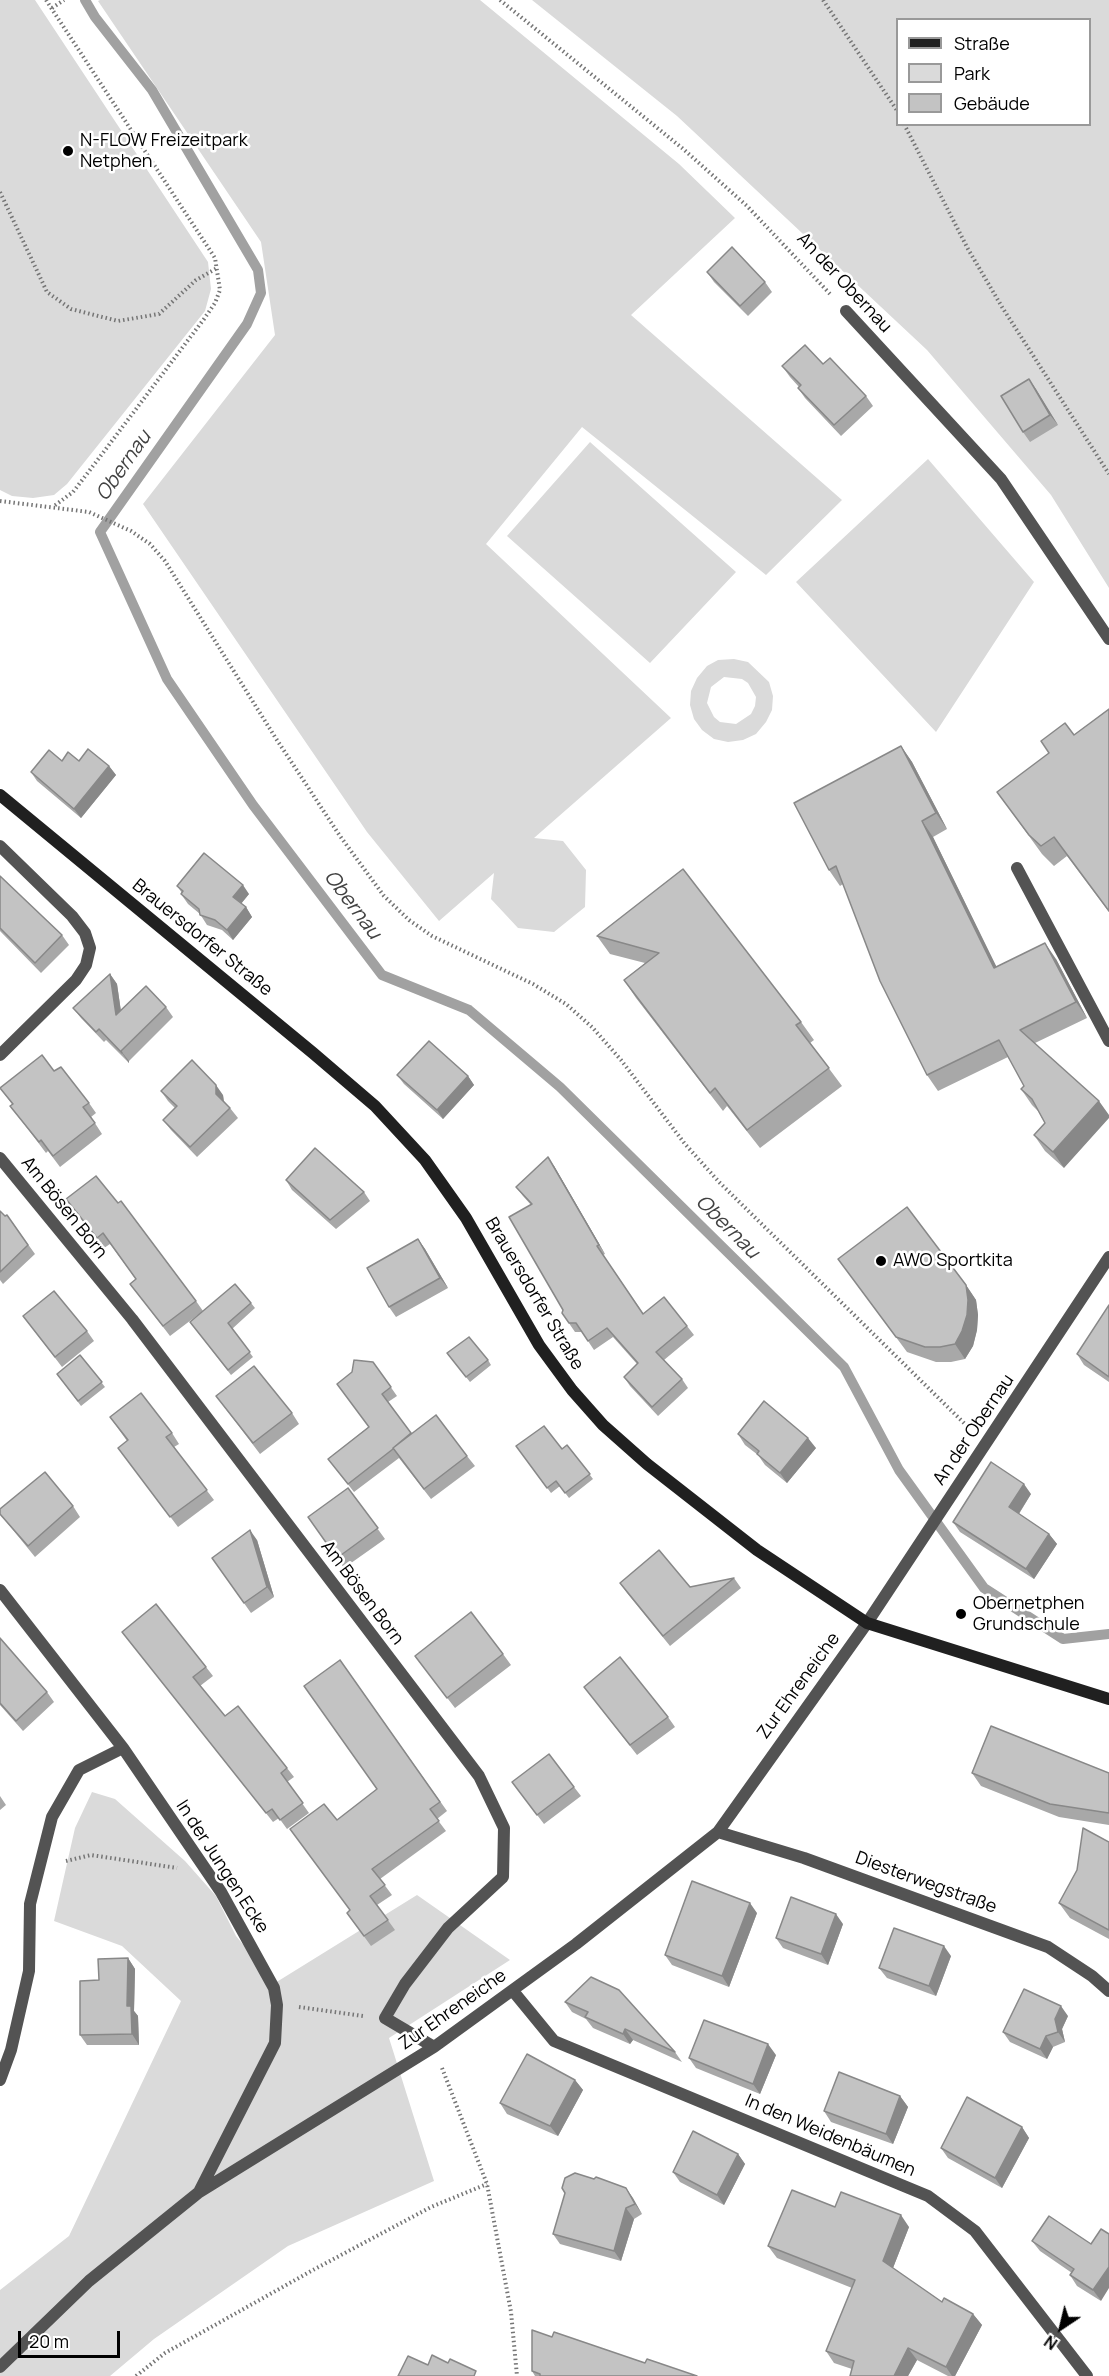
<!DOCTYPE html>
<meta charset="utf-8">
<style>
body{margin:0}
#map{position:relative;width:1109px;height:2376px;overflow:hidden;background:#fff;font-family:Manrope,sans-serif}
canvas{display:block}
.legend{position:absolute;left:896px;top:18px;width:195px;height:108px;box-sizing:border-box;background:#fff;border:2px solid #999;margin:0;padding:8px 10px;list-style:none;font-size:18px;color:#000}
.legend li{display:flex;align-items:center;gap:12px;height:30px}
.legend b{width:30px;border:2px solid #999}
.north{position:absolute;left:1031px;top:2298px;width:60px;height:60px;-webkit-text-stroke:4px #fff;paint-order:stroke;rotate:215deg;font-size:16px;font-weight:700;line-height:24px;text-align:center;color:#000}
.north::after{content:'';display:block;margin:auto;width:21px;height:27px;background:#000;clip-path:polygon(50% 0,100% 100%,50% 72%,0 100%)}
.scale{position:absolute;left:18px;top:2331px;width:102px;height:27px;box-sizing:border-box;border:3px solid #000;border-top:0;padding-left:8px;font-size:18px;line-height:21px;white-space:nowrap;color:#000;-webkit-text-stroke:4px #fff;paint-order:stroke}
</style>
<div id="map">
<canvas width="1109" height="2376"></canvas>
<ul class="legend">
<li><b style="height:8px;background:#202020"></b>Straße</li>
<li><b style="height:16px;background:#dadada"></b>Park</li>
<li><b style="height:16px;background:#c3c3c3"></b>Gebäude</li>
</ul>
<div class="north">N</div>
<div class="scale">20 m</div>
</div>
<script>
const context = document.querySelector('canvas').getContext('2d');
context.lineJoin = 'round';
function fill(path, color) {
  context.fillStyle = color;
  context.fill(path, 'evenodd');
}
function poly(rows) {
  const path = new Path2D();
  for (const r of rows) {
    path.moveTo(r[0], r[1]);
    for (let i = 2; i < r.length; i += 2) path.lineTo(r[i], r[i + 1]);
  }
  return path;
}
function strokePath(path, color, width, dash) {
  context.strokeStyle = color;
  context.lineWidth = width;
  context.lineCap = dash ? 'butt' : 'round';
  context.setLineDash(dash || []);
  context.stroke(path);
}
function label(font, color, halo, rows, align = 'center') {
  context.font = font + ' Manrope,sans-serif';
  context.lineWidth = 5;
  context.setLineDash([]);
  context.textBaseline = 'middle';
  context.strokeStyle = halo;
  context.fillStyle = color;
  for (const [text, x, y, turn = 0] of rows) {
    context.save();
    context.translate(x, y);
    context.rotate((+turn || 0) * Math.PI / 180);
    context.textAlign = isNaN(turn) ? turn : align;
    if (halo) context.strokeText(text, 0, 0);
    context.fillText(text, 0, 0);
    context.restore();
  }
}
fill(poly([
 [0,0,35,0,208,262,211,289,205,311,67,484,54,495,33,498,12,496,0,490],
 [100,0,480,0,679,164,735,218,631,315,842,500,766,575,582,427,486,544,671,718,534,838,563,841,586,870,585,907,554,932,518,928,491,899,494,873,439,921,367,832,143,504,275,335,261,242,98,1],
 [532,0,1109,0,1109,588,1051,495,927,350,677,116],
 [898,20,1090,20,1090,124,898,124],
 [590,442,736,572,650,663,507,536],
 [928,459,1034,582,936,732,796,582],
 [734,659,748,662,769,682,773,696,772,710,766,722,756,734,743,740,728,742,714,739,702,730,694,719,690,705,691,691,697,678,707,666,718,660],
 [724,677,742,679,748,683,756,697,755,706,751,714,736,724,720,722,714,717,707,703,711,687],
 [92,1792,115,1799,185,1861,216,1896,236,1936,275,1983,417,1895,510,1960,389,2038,434,2181,288,2246,154,2339,110,2376,0,2376,0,2290,69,2236,181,2001,122,1946,54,1921,75,1828]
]), '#dadada');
strokePath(poly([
 [85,0,95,17,152,90,258,270,261,293,247,324,100,532,167,679,253,805,382,975,469,1010,560,1087,844,1367,899,1470,984,1588,1063,1639,1109,1634]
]), '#a1a1a1', 10);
strokePath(poly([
 [46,0,215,258,220,290,215,303,204,319,93,466,73,492,54,506],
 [500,0,682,148,747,206,831,295],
 [823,0,898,112],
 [52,8,64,0],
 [904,124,968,249,1002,307,1109,474],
 [0,192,47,292,71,309,118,321,159,314,196,280,217,268],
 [0,501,89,512,131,531,150,544,165,561,275,737,340,836,384,896,409,920,432,936,533,984,566,1004,592,1027,621,1060,685,1144,720,1183,968,1427],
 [66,1861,91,1855,177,1868],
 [299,2007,363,2016],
 [442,2068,487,2184,511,2312,517,2376],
 [136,2376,165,2353,313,2270,431,2207,487,2184]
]), '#757575', 4, [1.5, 3]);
strokePath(poly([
 [1017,868,1109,1041]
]), '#535353', 12);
strokePath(poly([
 [846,311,1001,479,1109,639],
 [0,846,72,916,85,933,90,948,86,965,76,980,0,1055],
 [0,1158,132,1319,479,1776,504,1828,503,1877,448,1928,405,1984,385,2018,434,2047],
 [0,1590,123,1748,221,1892,274,1988,277,2005,275,2043,199,2192],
 [718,1832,804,1858,1048,1947,1092,1976,1109,1991],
 [513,1991,554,2041,928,2196,975,2231,1087,2376],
 [0,2080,11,2050,29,1971,30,1904,52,1817,79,1770,123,1748],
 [0,2367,89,2281,198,2193,434,2047,576,1944,718,1832,867,1623,1109,1257]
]), '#535353', 12);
strokePath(poly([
 [0,795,313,1053,375,1106,425,1160,466,1218,539,1345,572,1390,603,1425,647,1464,757,1550,867,1623,1109,1699]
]), '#202020', 12);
fill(poly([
 [707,272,765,282,772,292,748,316,714,282],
 [823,364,866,396,873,406,841,436,805,398,798,388,799,387,790,377,782,366],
 [1029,379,1058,425,1030,442,1023,432],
 [1109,709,1109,912,1067,856,1054,866,1042,854,997,792],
 [901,746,912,762,947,829,933,837,996,967,1056,959,1087,1018,1035,1043,1064,1168,1045,1151,1034,1135,1045,1123,1038,1111,1032,1105,1021,1089,1024,1086,1008,1057,938,1091,927,1075,843,884,840,886,829,870],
 [62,761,109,766,116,775,81,818,37,781,31,772],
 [683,869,801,1022,814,1040,810,1043,842,1086,760,1148,727,1106,723,1111,636,998,624,980,645,963,610,954,597,936],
 [0,876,62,935,69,945,41,973,0,931],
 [177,886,249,894,241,904,246,907,252,917,233,940,222,930,207,925,200,914,188,904,181,894,182,893],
 [110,974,117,984,121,1011,166,1007,173,1017,129,1061,129,1063,106,1040,104,1042,81,1018,73,1008],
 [54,1071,89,1103,96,1113,91,1117,102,1134,60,1167,48,1151,46,1153,18,1116,10,1106,12,1104,0,1088],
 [397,1075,468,1076,474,1085,443,1119,404,1084],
 [161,1091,223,1095,224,1101,230,1108,238,1118,197,1157,171,1130,163,1120,175,1108,168,1101],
 [554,1166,605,1254,603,1255,643,1313,687,1326,694,1335,664,1360,682,1379,688,1388,658,1416,630,1386,624,1377,637,1364,613,1337,594,1350,582,1332,575,1332,562,1313,563,1310,531,1205,523,1196,516,1187],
 [286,1180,364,1192,370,1201,336,1229,292,1190],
 [66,1199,196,1301,203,1311,251,1303,255,1308,232,1329,253,1357,231,1375,190,1322,199,1314,170,1336,130,1284,136,1279,110,1244,104,1248],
 [0,1211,5,1216,7,1215,35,1254,3,1284,0,1280],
 [418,1239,425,1249,448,1288,396,1317,389,1307],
 [838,1259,966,1285,976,1300,978,1315,977,1330,973,1346,965,1359,951,1362,936,1362,907,1352],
 [1109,1305,1109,1382,1084,1365,1077,1354],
 [23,1316,87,1331,94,1341,62,1367],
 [447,1353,488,1360,491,1365,470,1382],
 [80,1355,105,1387,81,1406,57,1374],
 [373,1362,397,1396,388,1402,411,1433,467,1456,475,1466,431,1499,399,1458,354,1492,328,1459,368,1427],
 [216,1396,292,1413,299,1424,260,1454],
 [110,1417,172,1433,179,1444,174,1447,214,1500,178,1527,126,1458,127,1441],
 [738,1434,816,1448,787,1483,765,1465,758,1455,745,1445],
 [567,1445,593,1479,569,1498,560,1486,551,1493,516,1446,562,1449],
 [348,1488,385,1539,344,1568,308,1517],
 [1031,1494,1019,1514,1049,1534,1057,1544,1034,1579,960,1532,953,1522],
 [73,1506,80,1517,35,1557,0,1514],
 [257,1540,274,1597,251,1613,212,1558],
 [734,1578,741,1588,670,1646,627,1593,620,1583,690,1587],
 [122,1632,206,1667,213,1676,200,1686,225,1716,287,1768,294,1777,287,1782,309,1813,287,1829,279,1818,273,1822],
 [0,1638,47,1692,54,1702,23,1731,0,1705],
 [503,1654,511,1665,455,1708,415,1656],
 [340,1660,447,1811,437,1819,446,1831,380,1879,392,1895,377,1905,395,1930,371,1946,347,1913,350,1910,337,1820,377,1789],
 [584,1687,668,1717,675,1727,637,1755],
 [972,1773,1109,1773,1109,1825,1059,1817,981,1786],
 [512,1782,574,1787,581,1796,544,1824],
 [0,1796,6,1805,0,1810],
 [1109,1842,1109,1939,1070,1918,1059,1903],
 [757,1913,729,1987,672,1965,665,1955],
 [843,1924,828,1965,783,1948,776,1938],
 [951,1956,936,1996,887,1978,879,1968],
 [128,1958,135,1969,134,2011,138,2016,139,2045,87,2045,80,2035,99,1980],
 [565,2002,675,2052,682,2062,633,2040,630,2044,593,2028,586,2019,572,2012],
 [1068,2016,1062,2029,1065,2042,1053,2047,1047,2059,1010,2042,1003,2032],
 [776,2055,760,2094,696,2068,689,2058],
 [575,2080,583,2090,558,2136,507,2114,500,2103],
 [900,2096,908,2107,893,2144,831,2122,824,2111],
 [1022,2127,1029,2138,1002,2188,948,2158,941,2148],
 [738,2154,745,2164,724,2205,680,2182,673,2172],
 [626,2188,642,2214,634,2219,621,2261,560,2244,553,2234,565,2193],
 [835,2207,909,2227,893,2268,942,2302,973,2314,982,2325,955,2376,948,2376,917,2360,908,2376,850,2376,852,2369,834,2363,826,2351,852,2288,777,2258,768,2246],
 [1049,2216,1101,2301,1077,2286,1070,2275,1072,2273,1040,2251,1032,2241],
 [552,2337,645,2363,697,2376,535,2376,532,2371]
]), '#a8a8a8');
fill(poly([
 [1029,379,1036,389,1058,425,1050,415],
 [901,746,912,762,947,829,936,813],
 [109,766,116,775,81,818,74,809],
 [922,821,933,837,1005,984,994,968],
 [243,885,249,894,239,906,233,897],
 [246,907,252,917,233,940,227,930],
 [1045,943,1056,959,1087,1018,1076,1002],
 [110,974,117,984,123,1026,116,1015],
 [121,1051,129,1061,129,1063,122,1053],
 [468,1076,474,1085,443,1119,437,1110],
 [216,1085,223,1095,224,1104,216,1094],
 [1099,1101,1109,1115,1109,1118,1064,1168,1053,1152],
 [548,1157,554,1166,605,1254,599,1245],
 [418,1239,425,1249,448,1288,440,1278],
 [966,1285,976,1300,978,1315,977,1330,973,1346,965,1359,955,1344],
 [808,1438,816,1448,787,1483,780,1473],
 [1024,1484,1031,1494,1016,1518,1009,1507],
 [250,1530,257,1540,274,1597,267,1587],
 [1049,1534,1057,1544,1034,1579,1026,1569],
 [750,1903,757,1913,729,1987,722,1976],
 [836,1914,843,1924,828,1965,821,1954],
 [944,1946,951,1956,936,1996,929,1986],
 [128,1958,135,1969,134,2011,138,2016,139,2045,132,2034,127,2006],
 [1061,2006,1068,2016,1062,2029,1065,2042,1058,2032,1055,2019],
 [625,2029,633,2040,630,2044,623,2034],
 [1046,2036,1053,2047,1047,2059,1040,2049],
 [768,2044,776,2055,760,2094,753,2084],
 [575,2080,583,2090,558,2136,550,2126],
 [900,2096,908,2107,893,2144,886,2134],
 [1022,2127,1029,2138,1002,2188,995,2178],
 [738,2154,745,2164,724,2205,717,2195],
 [626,2188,633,2198,642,2214,635,2204],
 [626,2208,634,2219,621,2261,614,2251],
 [901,2215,909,2227,891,2273,883,2261],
 [1109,2267,1109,2288,1101,2301,1093,2290],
 [973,2314,982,2325,955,2376,952,2376,946,2367],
 [908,2348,917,2360,908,2376,894,2376]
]), '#888');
const building = poly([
 [732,247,765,282,740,306,707,272,732,247],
 [805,345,823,364,830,358,866,396,834,425,798,388,801,385,782,366,805,345],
 [1029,379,1050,415,1023,432,1001,396,1029,379],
 [1109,709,1109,911,1054,837,1041,846,1029,835,997,792,1049,753,1041,741,1065,723,1074,735,1109,709],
 [901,746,936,813,922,821,994,968,1045,943,1076,1002,1020,1030,1099,1101,1053,1152,1034,1135,1045,1123,1032,1099,1021,1089,1024,1086,999,1040,927,1075,880,981,836,866,829,870,794,803,901,746],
 [88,749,109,766,74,809,31,772,49,750,62,761,68,752,79,761,88,749],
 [204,853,243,885,233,897,246,907,227,930,215,920,200,915,199,909,181,894,183,891,177,886,204,853],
 [683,869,801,1022,796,1025,829,1068,747,1130,715,1088,710,1093,624,980,659,953,597,936,683,869],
 [0,876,62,935,35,963,0,928,0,876],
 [110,974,116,1015,146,986,166,1007,121,1051,122,1053,99,1029,96,1032,73,1008,110,974],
 [429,1041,468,1076,437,1110,397,1075,429,1041],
 [42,1055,54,1071,61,1067,89,1103,83,1107,95,1123,53,1156,41,1140,39,1142,10,1106,13,1104,0,1088,42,1055],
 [192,1060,216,1085,216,1094,230,1108,190,1147,163,1120,177,1106,161,1091,192,1060],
 [315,1148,364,1192,330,1220,286,1180,315,1148],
 [548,1157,599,1245,597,1246,643,1314,664,1297,687,1326,656,1352,682,1379,652,1407,624,1377,638,1363,607,1328,588,1341,576,1323,569,1323,562,1313,563,1310,509,1217,532,1204,516,1187,548,1157],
 [96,1176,118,1203,121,1201,196,1301,163,1326,130,1284,136,1279,103,1233,97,1238,66,1199,96,1176],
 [907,1207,966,1285,968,1300,967,1315,962,1331,955,1344,940,1347,925,1347,896,1337,838,1259,907,1207],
 [0,1211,5,1216,7,1215,28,1245,0,1272,0,1211],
 [418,1239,440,1278,389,1307,367,1268,418,1239],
 [235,1284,251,1303,228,1323,250,1352,228,1370,190,1322,235,1284],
 [54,1291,87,1331,55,1357,23,1316,54,1291],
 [1109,1305,1109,1377,1077,1354,1109,1305],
 [469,1337,488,1360,466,1377,447,1353,469,1337],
 [80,1355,102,1382,78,1401,57,1374,80,1355],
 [354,1360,373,1362,391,1387,382,1394,411,1433,393,1448,393,1449,348,1484,328,1459,369,1427,337,1384,352,1372,354,1360],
 [254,1366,292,1413,253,1443,216,1396,254,1366],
 [141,1393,172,1433,166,1437,207,1490,170,1517,118,1448,128,1440,110,1417,141,1393],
 [764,1401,808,1438,780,1473,757,1454,759,1451,738,1434,764,1401],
 [436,1415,467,1456,424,1489,393,1448,436,1415],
 [544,1426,562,1449,567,1445,590,1474,565,1493,556,1481,547,1488,516,1446,544,1426],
 [991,1462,1024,1484,1009,1507,1049,1534,1026,1569,953,1522,991,1462],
 [45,1472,73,1506,28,1546,0,1514,0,1509,45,1472],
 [348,1488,378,1528,337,1558,308,1517,348,1488],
 [250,1530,267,1587,244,1603,212,1558,250,1530],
 [659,1550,690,1587,734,1578,663,1636,620,1583,659,1550],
 [156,1604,206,1667,193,1677,225,1716,238,1706,287,1768,281,1773,303,1803,280,1820,272,1809,266,1813,122,1632,156,1604],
 [471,1612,503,1654,447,1698,415,1656,471,1612],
 [0,1638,47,1692,16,1721,0,1703,0,1638],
 [620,1657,668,1717,630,1745,584,1687,620,1657],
 [340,1660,440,1802,430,1809,439,1821,372,1869,385,1885,370,1896,388,1920,364,1936,347,1913,350,1910,290,1829,324,1804,337,1820,377,1789,304,1686,340,1660],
 [991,1726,1109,1773,1109,1813,1050,1804,972,1773,991,1726],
 [549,1754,574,1787,537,1815,512,1782,549,1754],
 [1083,1828,1109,1842,1109,1930,1059,1903,1077,1870,1083,1828],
 [692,1881,750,1903,722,1976,665,1955,692,1881],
 [791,1897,836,1914,821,1954,776,1938,791,1897],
 [894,1928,944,1946,929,1986,879,1968,894,1928],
 [128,1958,127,2006,131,2006,132,2034,80,2035,80,1981,99,1980,98,1959,128,1958],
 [591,1977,619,1990,675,2052,625,2029,623,2034,585,2017,588,2012,565,2002,591,1977],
 [1024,1989,1061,2006,1055,2019,1058,2032,1046,2036,1040,2049,1003,2032,1024,1989],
 [704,2020,768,2044,753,2084,689,2058,704,2020],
 [527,2054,575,2080,550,2126,500,2103,527,2054],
 [839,2072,900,2096,886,2134,824,2111,839,2072],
 [967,2097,1022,2127,995,2178,941,2148,967,2097],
 [693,2131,738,2154,717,2195,673,2172,693,2131],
 [575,2173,594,2179,596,2177,626,2188,635,2204,626,2208,614,2251,553,2234,565,2193,562,2188,565,2178,575,2173],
 [792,2190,835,2207,841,2192,901,2215,883,2261,942,2302,944,2298,973,2314,946,2367,908,2348,894,2376,850,2376,854,2361,826,2351,855,2280,768,2246,792,2190],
 [1049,2216,1091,2244,1101,2229,1109,2234,1109,2267,1093,2290,1070,2275,1074,2269,1032,2241,1049,2216],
 [532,2330,552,2337,554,2332,645,2363,647,2359,697,2376,540,2376,540,2374,532,2371,532,2330],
 [432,2355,448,2363,450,2359,476,2371,474,2376,398,2376,408,2356,428,2365,432,2355]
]);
fill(building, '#c3c3c3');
strokePath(building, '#888', 1.5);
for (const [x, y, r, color] of [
 [68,151,6,"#000"],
 [881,1261,6,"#000"],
 [961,1614,6,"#000"]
]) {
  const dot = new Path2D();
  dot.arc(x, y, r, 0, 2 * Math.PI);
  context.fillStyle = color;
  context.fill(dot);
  strokePath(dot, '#fff', 2);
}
label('18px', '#000', '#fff', [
 ["N-FLOW Freizeitpark",80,141],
 ["Netphen",80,162],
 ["AWO Sportkita",893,1261],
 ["Obernetphen",973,1604],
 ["Grundschule",973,1625]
], 'left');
label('18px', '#000', '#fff', [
 ["An der Obernau",844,283,47],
 ["Brauersdorfer Straße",202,938,39],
 ["Am Bösen Born",64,1208,51],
 ["Brauersdorfer Straße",534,1294,59],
 ["An der Obernau",974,1430,-56],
 ["Am Bösen Born",362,1593,53],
 ["Zur Ehreneiche",799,1686,-54],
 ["In der Jungen Ecke",222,1867,57],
 ["Diesterwegstraße",926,1883,20],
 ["Zur Ehreneiche",453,2010,-35],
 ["In den Weidenbäumen",830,2136,23]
]);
label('italic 20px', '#424242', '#fff', [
 ["Obernau",124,466,-55],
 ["Obernau",352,905,53],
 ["Obernau",727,1227,45]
]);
</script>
